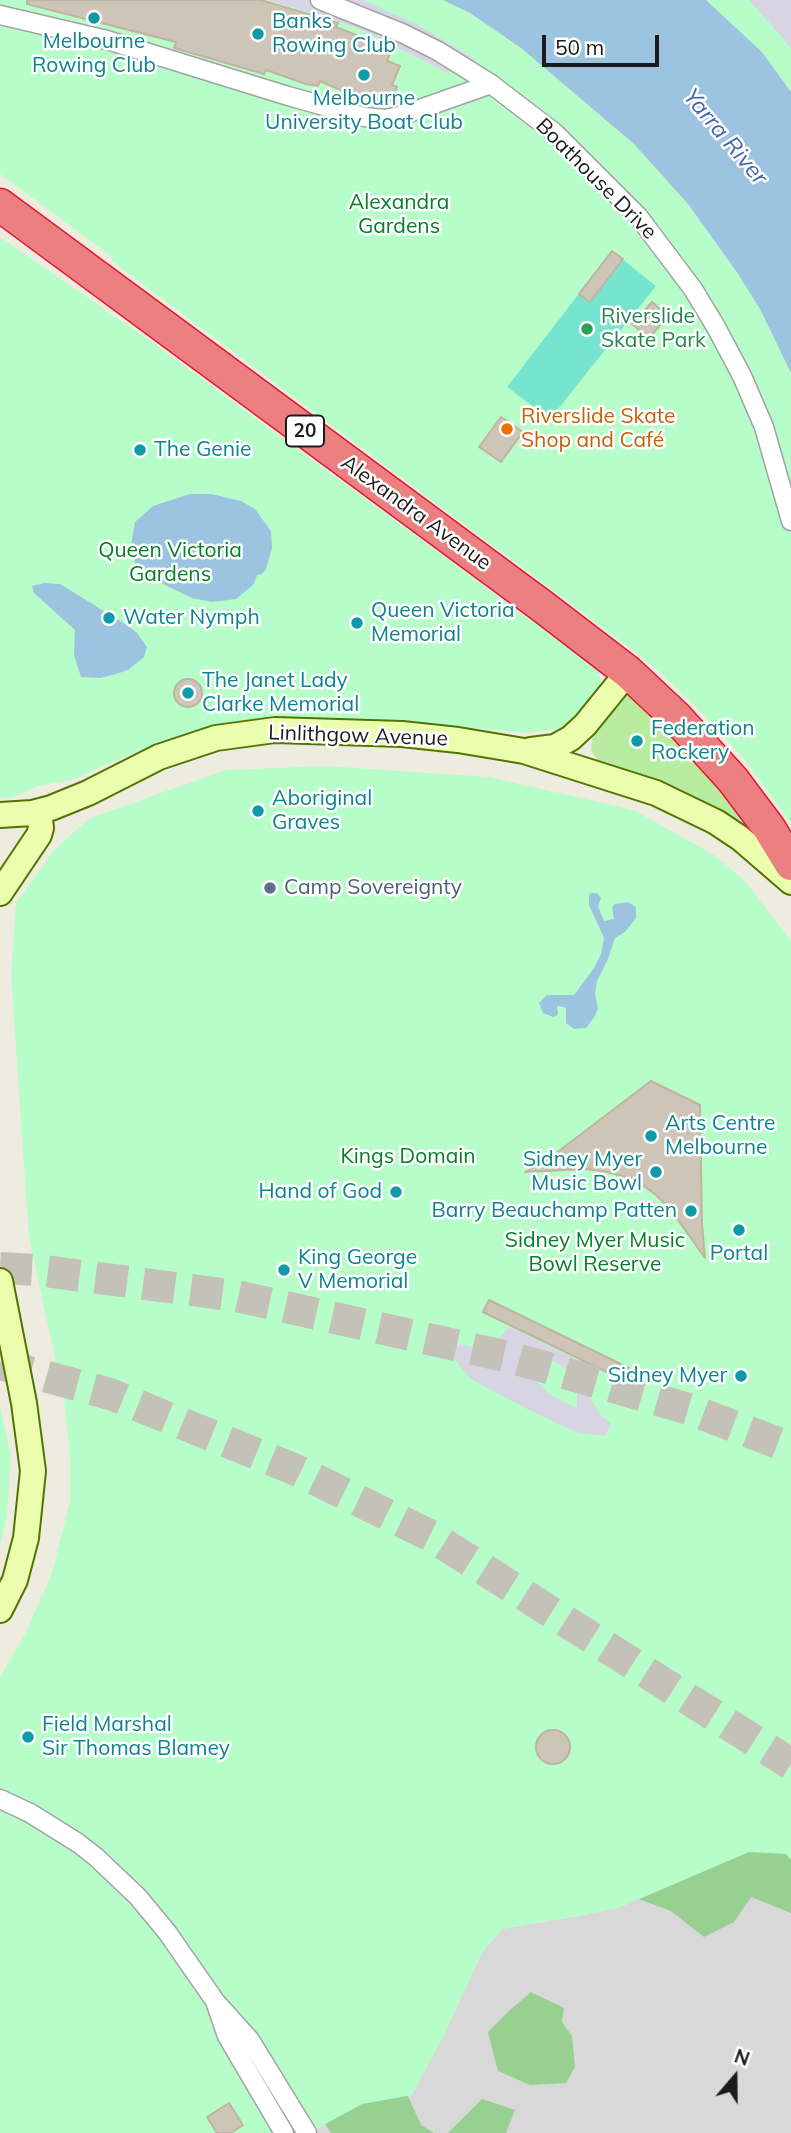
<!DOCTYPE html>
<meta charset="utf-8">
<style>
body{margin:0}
#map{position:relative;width:791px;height:2133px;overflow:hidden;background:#eeecdf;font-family:Mulish,sans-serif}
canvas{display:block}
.north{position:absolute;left:700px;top:2042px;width:70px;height:70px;-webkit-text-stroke:5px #fff;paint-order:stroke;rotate:20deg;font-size:19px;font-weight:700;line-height:28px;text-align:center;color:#1b1b1b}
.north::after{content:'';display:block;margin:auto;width:24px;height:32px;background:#1b1b1b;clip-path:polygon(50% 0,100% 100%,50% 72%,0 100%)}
.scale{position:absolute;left:542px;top:35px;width:117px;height:32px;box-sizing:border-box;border:4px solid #1b1b1b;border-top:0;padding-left:9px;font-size:21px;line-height:24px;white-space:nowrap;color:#1b1b1b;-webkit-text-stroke:5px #fff;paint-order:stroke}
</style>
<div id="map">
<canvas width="791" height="2133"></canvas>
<div class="north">N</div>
<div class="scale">50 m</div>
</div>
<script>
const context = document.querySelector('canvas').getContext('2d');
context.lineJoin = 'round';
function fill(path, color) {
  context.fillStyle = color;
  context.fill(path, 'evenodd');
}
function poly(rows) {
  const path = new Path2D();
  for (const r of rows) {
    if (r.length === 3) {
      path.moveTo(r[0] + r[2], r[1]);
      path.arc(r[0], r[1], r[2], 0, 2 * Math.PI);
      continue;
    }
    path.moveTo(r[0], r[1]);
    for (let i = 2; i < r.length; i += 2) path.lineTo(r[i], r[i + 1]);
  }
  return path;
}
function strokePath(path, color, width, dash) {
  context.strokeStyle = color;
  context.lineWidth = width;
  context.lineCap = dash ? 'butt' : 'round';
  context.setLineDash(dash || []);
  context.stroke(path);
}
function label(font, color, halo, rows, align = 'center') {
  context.font = font + ' Mulish,sans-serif';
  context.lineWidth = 5;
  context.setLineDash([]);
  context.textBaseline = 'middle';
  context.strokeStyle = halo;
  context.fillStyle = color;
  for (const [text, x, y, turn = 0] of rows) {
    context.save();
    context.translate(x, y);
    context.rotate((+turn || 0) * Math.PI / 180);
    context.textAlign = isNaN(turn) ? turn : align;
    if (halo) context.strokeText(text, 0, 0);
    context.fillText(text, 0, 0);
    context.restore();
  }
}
fill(poly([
 [791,1860,791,2133,309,2133,362,2104,443,2037,482,1952,502,1929,584,1915,664,1890]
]), '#d9d8d8');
fill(poly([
 [626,695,632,697,681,744,720,788,741,816,739,821,674,790,598,761,591,750,593,733,622,697]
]), '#b8eda0');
fill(poly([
 [791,1817,791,1913,751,1897,734,1922,704,1937,671,1911,633,1897],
 [531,1992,564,2008,562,2022,572,2036,575,2067,566,2083,530,2085,498,2071,488,2032,510,2010],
 [284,2064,407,2094,421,2125,434,2133,331,2133],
 [482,2099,515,2110,506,2133,448,2133]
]), '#97d090');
fill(poly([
 [0,0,443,0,470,13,521,48,634,144,688,204,736,271,760,309,791,373,791,823,744,759,715,726,662,674,631,649,149,289,112,261,111,256,0,174],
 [706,0,791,0,791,92,762,52],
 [0,237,149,340,596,668,599,673,601,686,590,701,575,720,561,728,528,733,422,723,297,718,232,724,155,744,71,780,38,786,13,797,0,798],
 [325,766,489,777,634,810,714,855,744,880,791,941,791,1860,786,1854,749,1852,616,1909,502,1929,482,1952,443,2037,412,2095,362,2104,309,2133,0,2133,0,1677,25,1634,52,1573,70,1501,70,1454,64,1400,29,1238,11,975,16,903,54,850,90,818,226,770],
 [0,1405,11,1456,7,1515,0,1547]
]), '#b7fdc9');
fill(poly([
 [612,251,656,286,550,419,507,387]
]), '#76e4ce');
fill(poly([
 [269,0,362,0,418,25,476,60,448,73,360,29],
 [749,0,791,0,791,49,780,35],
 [510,1327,587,1365,587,1383,591,1400,601,1416,611,1423,605,1436,576,1432,525,1408,471,1379,450,1354,460,1344,475,1348,494,1342],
 [542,1358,554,1361,569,1371,577,1386,577,1408,550,1395,537,1382,533,1370,536,1362]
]), '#d7d4e3');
fill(poly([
 [443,0,706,0,762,52,791,92,791,373,760,309,736,271,688,204,634,144,521,48,470,13],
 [190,494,211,494,241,501,255,509,271,531,272,548,266,569,262,574,257,575,254,584,236,599,212,602,192,598,157,581,136,567,131,545,135,522,153,506],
 [45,583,60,584,128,626,137,633,147,647,144,657,128,670,119,673,101,678,81,677,74,655,75,630,34,593,32,586],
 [591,893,597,893,601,898,598,906,604,921,614,919,612,907,615,904,628,902,636,907,636,918,625,932,615,938,608,959,597,981,595,994,598,1008,595,1016,586,1028,574,1029,566,1023,566,1009,564,1007,557,1006,558,1015,553,1017,543,1013,539,1003,547,995,574,995,594,968,601,954,604,938,589,905,589,895]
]), '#9cc3df');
const building = poly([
 [27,0,261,0,338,23,336,27,386,47,385,49,391,51,387,61,400,66,392,85,397,87,391,101,386,99,385,102,366,94,364,100,320,81,318,86,306,84,266,70,264,74,233,65,174,48,176,42,27,4,27,0],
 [612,251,623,259,590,302,579,294,612,251],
 [652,302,668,316,649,338,632,324,652,302],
 [501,417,523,432,501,462,479,447,501,417],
 [188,693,14],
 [651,1081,700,1105,702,1225,705,1258,671,1210,656,1195,634,1179,607,1172,586,1169,525,1172,555,1154,651,1081],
 [489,1300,629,1368,623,1380,483,1312,489,1300],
 [553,1747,17],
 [229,2103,243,2125,231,2133,217,2133,207,2117,229,2103]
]);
fill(building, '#cdc6b8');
strokePath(building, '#c0b4a1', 2);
strokePath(poly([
 [0,1268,37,1270,237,1296,513,1358,689,1409,791,1448],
 [0,1364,110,1394,296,1470,431,1536,791,1764]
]), '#c4c2b8', 32, [32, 16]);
const street = poly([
 [320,0,402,33,438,51,491,84,555,133,638,216,693,289,716,327,742,376,764,427,791,521],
 [0,15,107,40,288,96,364,117,385,119,400,116,491,84],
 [0,1799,30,1813,78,1843,96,1857,138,1897,167,1932,215,2001,250,2040,307,2133],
 [216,2004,227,2036,284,2133]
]);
const secondary = poly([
 [531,750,555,747,571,738,585,725,628,672],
 [0,815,32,813,51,808,88,793,159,757,216,738,275,730,402,734,458,740,524,751,656,793,716,822,740,838,791,882],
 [0,893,39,835,41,828,39,812],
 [0,1281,24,1403,33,1471,26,1538,15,1580,0,1610]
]);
const highway = poly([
 [0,205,542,606,628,672,676,717,733,780,769,828,791,864]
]);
strokePath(street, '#a2a2a2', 21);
strokePath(secondary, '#527400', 28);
strokePath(highway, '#e21636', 35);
strokePath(street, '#fff', 18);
strokePath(secondary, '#ebfead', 24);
strokePath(highway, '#ec8080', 32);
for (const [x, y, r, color] of [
 [94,18,7,"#0f9aa8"],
 [258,34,7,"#0f9aa8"],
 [364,75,7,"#0f9aa8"],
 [587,329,7,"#2e9e5b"],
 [507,429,7,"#e8710a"],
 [140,450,7,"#0f9aa8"],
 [109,618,7,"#0f9aa8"],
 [357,623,7,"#0f9aa8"],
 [188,693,7,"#0f9aa8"],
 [637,741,7,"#0f9aa8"],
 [258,811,7,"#0f9aa8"],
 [270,888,7,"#5c6f8a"],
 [651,1136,7,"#0f9aa8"],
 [656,1172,7,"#0f9aa8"],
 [396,1192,7,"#0f9aa8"],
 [691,1211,7,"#0f9aa8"],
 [739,1230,7,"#0f9aa8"],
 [284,1270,7,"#0f9aa8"],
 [741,1376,7,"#0f9aa8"],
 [28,1737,7,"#0f9aa8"]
]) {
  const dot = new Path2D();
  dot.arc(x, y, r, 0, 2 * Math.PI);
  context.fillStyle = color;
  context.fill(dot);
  strokePath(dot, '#fff', 2.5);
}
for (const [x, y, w] of [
 [305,431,38]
]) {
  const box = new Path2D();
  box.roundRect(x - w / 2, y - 15.5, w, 31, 5);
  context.fillStyle = '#fff';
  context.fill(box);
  strokePath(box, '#1b1b1b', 2);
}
label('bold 19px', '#1b1b1b', null, [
 ["20",305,431]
]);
label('21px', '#0d838f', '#fff', [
 ["Banks",272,22],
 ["Rowing Club",272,46],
 ["Melbourne",94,42,"center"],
 ["Rowing Club",94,66,"center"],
 ["Melbourne",364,99,"center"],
 ["University Boat Club",364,123,"center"],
 ["The Genie",154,450],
 ["Queen Victoria",371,611],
 ["Memorial",371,635],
 ["Water Nymph",123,618],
 ["The Janet Lady",202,681],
 ["Clarke Memorial",202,705],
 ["Federation",651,729],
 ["Rockery",651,753],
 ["Aboriginal",272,799],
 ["Graves",272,823],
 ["Arts Centre",665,1124],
 ["Melbourne",665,1148],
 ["Sidney Myer",642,1160,"right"],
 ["Music Bowl",642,1184,"right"],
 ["Hand of God",382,1192,"right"],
 ["Barry Beauchamp Patten",677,1211,"right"],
 ["Portal",739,1254,"center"],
 ["King George",298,1258],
 ["V Memorial",298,1282],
 ["Sidney Myer",727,1376,"right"],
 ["Field Marshal",42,1725],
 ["Sir Thomas Blamey",42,1749]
], 'left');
label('21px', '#1b1b1b', '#fff', [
 ["Boathouse Drive",596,179,45],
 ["Alexandra Avenue",416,513,36],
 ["Linlithgow Avenue",358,736,2]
]);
label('21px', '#037f24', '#fff', [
 ["Alexandra",399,203],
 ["Gardens",399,227],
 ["Queen Victoria",170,551],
 ["Gardens",170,575],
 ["Kings Domain",408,1157],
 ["Sidney Myer Music",595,1241],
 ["Bowl Reserve",595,1265]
]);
label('21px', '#27864d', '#fff', [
 ["Riverslide",601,317],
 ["Skate Park",601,341]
], 'left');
label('21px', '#c56008', '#fff', [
 ["Riverslide Skate",521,417],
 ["Shop and Café",521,441]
], 'left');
label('21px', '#4e5e75', '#fff', [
 ["Camp Sovereignty",284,888]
], 'left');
label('italic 23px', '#4164b0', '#fff', [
 ["Yarra River",725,137,50]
]);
</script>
